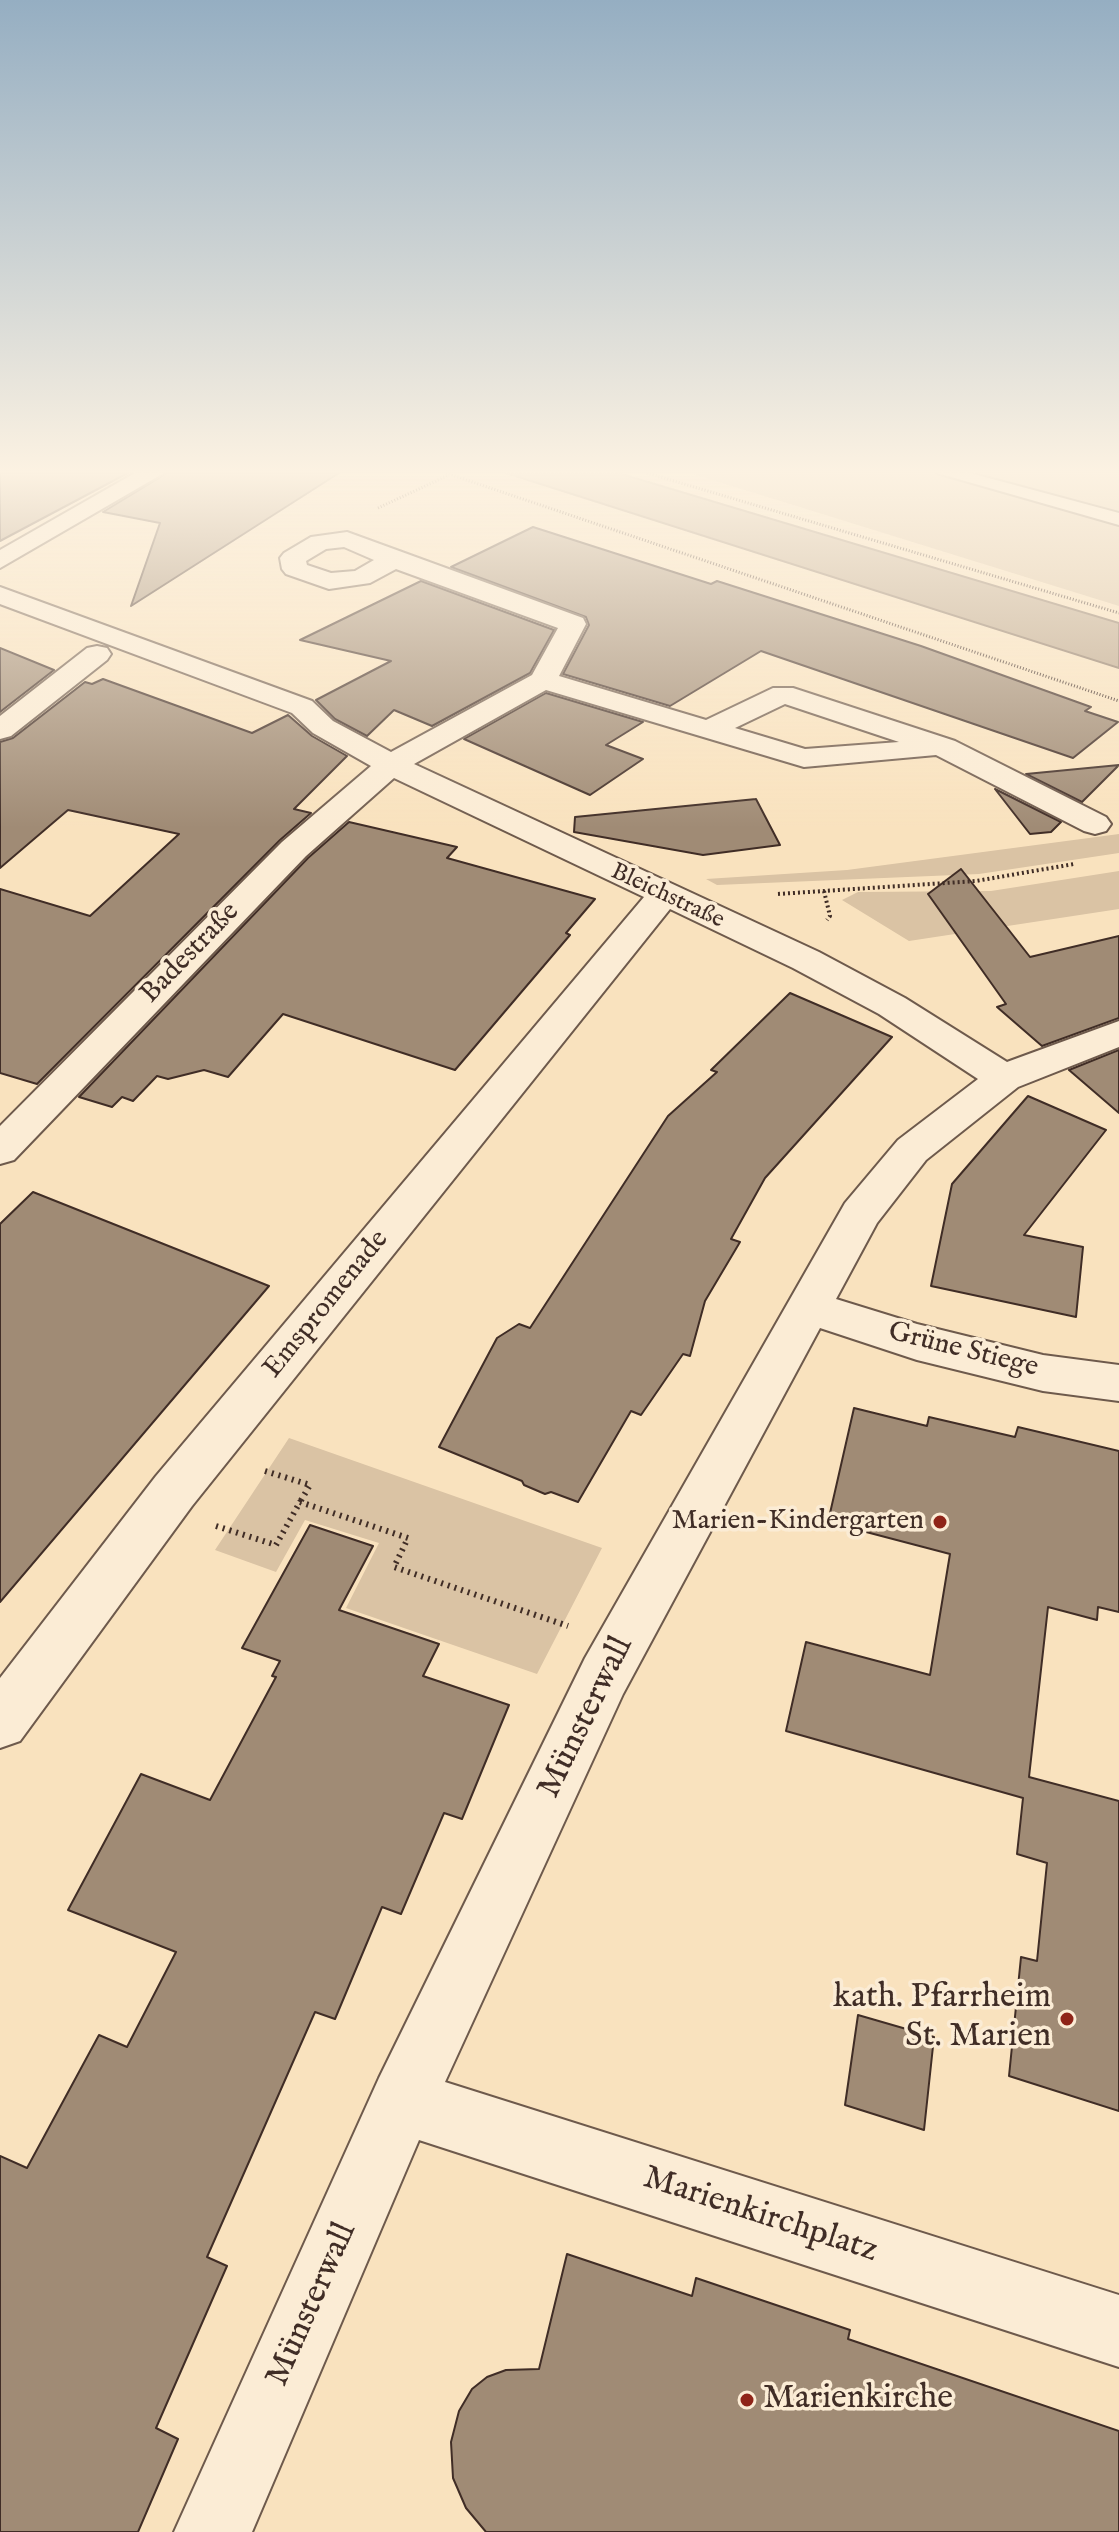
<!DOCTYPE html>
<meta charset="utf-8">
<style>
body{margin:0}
canvas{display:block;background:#f9e2be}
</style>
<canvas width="1119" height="2532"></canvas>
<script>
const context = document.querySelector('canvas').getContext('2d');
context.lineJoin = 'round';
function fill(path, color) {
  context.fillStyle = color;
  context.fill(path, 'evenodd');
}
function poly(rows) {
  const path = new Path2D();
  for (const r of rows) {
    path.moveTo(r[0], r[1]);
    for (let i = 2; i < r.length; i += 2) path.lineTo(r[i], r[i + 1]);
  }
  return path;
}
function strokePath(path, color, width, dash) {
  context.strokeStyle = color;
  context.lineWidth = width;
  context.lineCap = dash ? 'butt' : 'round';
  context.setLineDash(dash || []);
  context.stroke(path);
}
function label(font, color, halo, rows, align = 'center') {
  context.font = font + ' "IM FELL English",serif';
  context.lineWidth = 7;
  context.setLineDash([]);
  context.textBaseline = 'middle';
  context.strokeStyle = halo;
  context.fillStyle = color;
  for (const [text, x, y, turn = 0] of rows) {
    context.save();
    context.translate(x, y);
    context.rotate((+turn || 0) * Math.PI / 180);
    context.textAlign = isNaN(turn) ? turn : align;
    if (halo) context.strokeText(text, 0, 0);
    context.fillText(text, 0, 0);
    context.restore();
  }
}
fill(poly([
 [690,473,1119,473,1119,606],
 [1119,834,1119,853,979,874,717,885,706,879,847,870],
 [1119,871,1119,909,909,941,842,900,858,892,991,891],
 [289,1438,602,1548,537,1674,346,1608,379,1543,305,1520,276,1572,215,1550]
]), '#dac3a4');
const water = poly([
 [506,473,618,473,1119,623,1119,668,506,473]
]);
fill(water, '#baa48a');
strokePath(water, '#897462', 2);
const building = poly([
 [0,473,128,473,0,541,0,473],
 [167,473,339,473,131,606,160,523,103,512,167,473],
 [533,527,711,584,717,581,921,646,1091,707,1085,711,1118,722,1073,758,761,651,670,706,563,674,589,625,586,617,451,567,533,527],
 [421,581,554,630,530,673,432,726,394,710,367,736,335,719,316,700,391,661,300,640,421,581],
 [0,648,54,670,0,712,0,648],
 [103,679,252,733,288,715,312,736,347,756,294,809,311,813,280,840,37,1084,0,1073,0,889,90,916,179,834,68,810,0,868,0,742,13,738,85,682,92,684,103,679],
 [546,693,643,722,606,745,643,759,590,795,464,739,546,693],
 [1119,765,1082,802,1026,774,1119,765],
 [995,789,1061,822,1051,832,1030,834,995,789],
 [756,799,780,845,703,855,574,832,575,817,756,799],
 [349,822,457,847,447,858,595,899,566,933,570,935,455,1070,283,1014,228,1077,204,1070,168,1079,157,1076,133,1101,122,1097,112,1107,79,1097,308,858,349,822],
 [961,869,1030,957,1119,936,1119,1018,1042,1046,997,1007,1006,1004,928,894,961,869],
 [790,993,892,1037,765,1178,731,1239,740,1242,705,1301,690,1356,683,1354,641,1415,631,1411,578,1502,551,1492,545,1494,524,1485,522,1481,439,1447,497,1338,519,1324,530,1328,668,1116,717,1072,711,1070,790,993],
 [1119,1050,1119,1113,1069,1070,1119,1050],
 [1028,1096,1106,1130,1024,1235,1083,1247,1076,1317,931,1286,952,1184,1028,1096],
 [33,1192,269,1286,0,1602,0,1224,33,1192],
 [854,1408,927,1426,929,1417,1015,1437,1018,1427,1119,1451,1119,1612,1098,1607,1097,1620,1048,1607,1029,1777,1119,1801,1119,2111,1009,2076,1021,1957,1037,1961,1047,1863,1017,1854,1023,1798,786,1731,806,1642,930,1675,950,1554,828,1522,854,1408],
 [310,1525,373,1546,339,1610,439,1644,423,1676,509,1705,462,1819,444,1813,401,1914,382,1907,335,2019,315,2012,207,2257,227,2266,156,2428,178,2439,138,2532,0,2532,0,2156,27,2168,99,2035,127,2047,176,1952,68,1910,141,1774,210,1800,276,1677,272,1676,280,1661,242,1648,310,1525],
 [858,2015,934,2037,924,2130,845,2105,858,2015],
 [567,2254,692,2296,696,2278,850,2330,848,2339,1119,2431,1119,2532,486,2532,466,2508,453,2478,451,2442,459,2411,472,2389,487,2377,506,2370,539,2369,567,2254]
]);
fill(building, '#a08b75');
strokePath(building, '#402d26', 2);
const lane = poly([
 [937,473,970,473,1119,513,1119,525,937,473]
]);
const street = poly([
 [135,473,164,473,0,568,0,550,135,473],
 [347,532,583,618,586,624,559,676,706,720,773,688,793,688,955,741,1106,817,1111,824,1106,831,1095,834,1084,831,936,755,804,767,546,690,414,764,819,952,905,998,1007,1062,1119,1021,1119,1047,1018,1087,926,1160,877,1223,836,1299,917,1324,1043,1355,1119,1365,1119,1401,1043,1391,917,1360,820,1328,623,1694,445,2082,1119,2295,1119,2367,419,2140,252,2532,174,2532,379,2078,585,1658,845,1203,898,1140,978,1079,879,1014,793,968,670,909,192,1506,20,1741,0,1748,0,1678,156,1476,644,897,394,778,306,856,14,1160,0,1164,0,1126,282,842,371,766,313,733,292,713,0,604,0,587,312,701,333,721,391,752,532,675,558,628,396,569,370,583,329,589,286,574,282,569,280,558,284,553,311,537,347,532],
 [344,547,374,560,355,571,331,573,307,565,306,561,326,549,344,547],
 [785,704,899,742,805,749,735,728,785,704],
 [97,646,107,648,111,654,107,660,11,736,0,739,0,716,87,648,97,646]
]);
strokePath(lane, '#6e5a4c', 4);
strokePath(street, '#6e5a4c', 4);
strokePath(poly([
 [446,473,1119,701],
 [647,473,1119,613],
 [378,508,449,475]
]), '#402d26', 3, [1, 2]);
strokePath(poly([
 [824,891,830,916,827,920],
 [778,894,976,881,1074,864]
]), '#402d26', 4, [2, 3]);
strokePath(poly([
 [265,1471,310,1485,300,1502],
 [216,1526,276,1545,300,1502,408,1538,394,1567,568,1626]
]), '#402d26', 6, [2, 5]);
fill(lane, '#fbecd5');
fill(street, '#fbecd5');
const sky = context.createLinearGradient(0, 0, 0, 828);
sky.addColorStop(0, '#95aec2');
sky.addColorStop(0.57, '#fcf2e2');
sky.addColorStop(1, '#fcf2e200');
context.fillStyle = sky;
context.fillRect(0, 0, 1119, 828);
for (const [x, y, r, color] of [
 [940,1522,8,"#8f2418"],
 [1067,2019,8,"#8f2418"],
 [747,2400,8,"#8f2418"]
]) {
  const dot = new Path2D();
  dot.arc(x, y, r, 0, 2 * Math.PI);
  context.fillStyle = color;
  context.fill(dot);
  strokePath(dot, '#fbecd5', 3);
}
label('24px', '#402d26', '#fbecd5', [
 ["Bleichstraße",667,897,25]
]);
label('28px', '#402d26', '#fbecd5', [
 ["Badestraße",191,954,-46],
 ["Emspromenade",327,1305,-51],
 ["Grüne Stiege",963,1351,14]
]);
label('28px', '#402d26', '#fbecd5', [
 ["Marien-Kindergarten",924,1522]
], 'right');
label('34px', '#402d26', '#fbecd5', [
 ["Münsterwall",587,1718,-64],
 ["Marienkirchplatz",760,2216,18],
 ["Münsterwall",313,2305,-66]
]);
label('34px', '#402d26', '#fbecd5', [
 ["kath. Pfarrheim",1051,1999],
 ["St. Marien",1051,2038],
 ["Marienkirche",763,2400,"left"]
], 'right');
</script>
